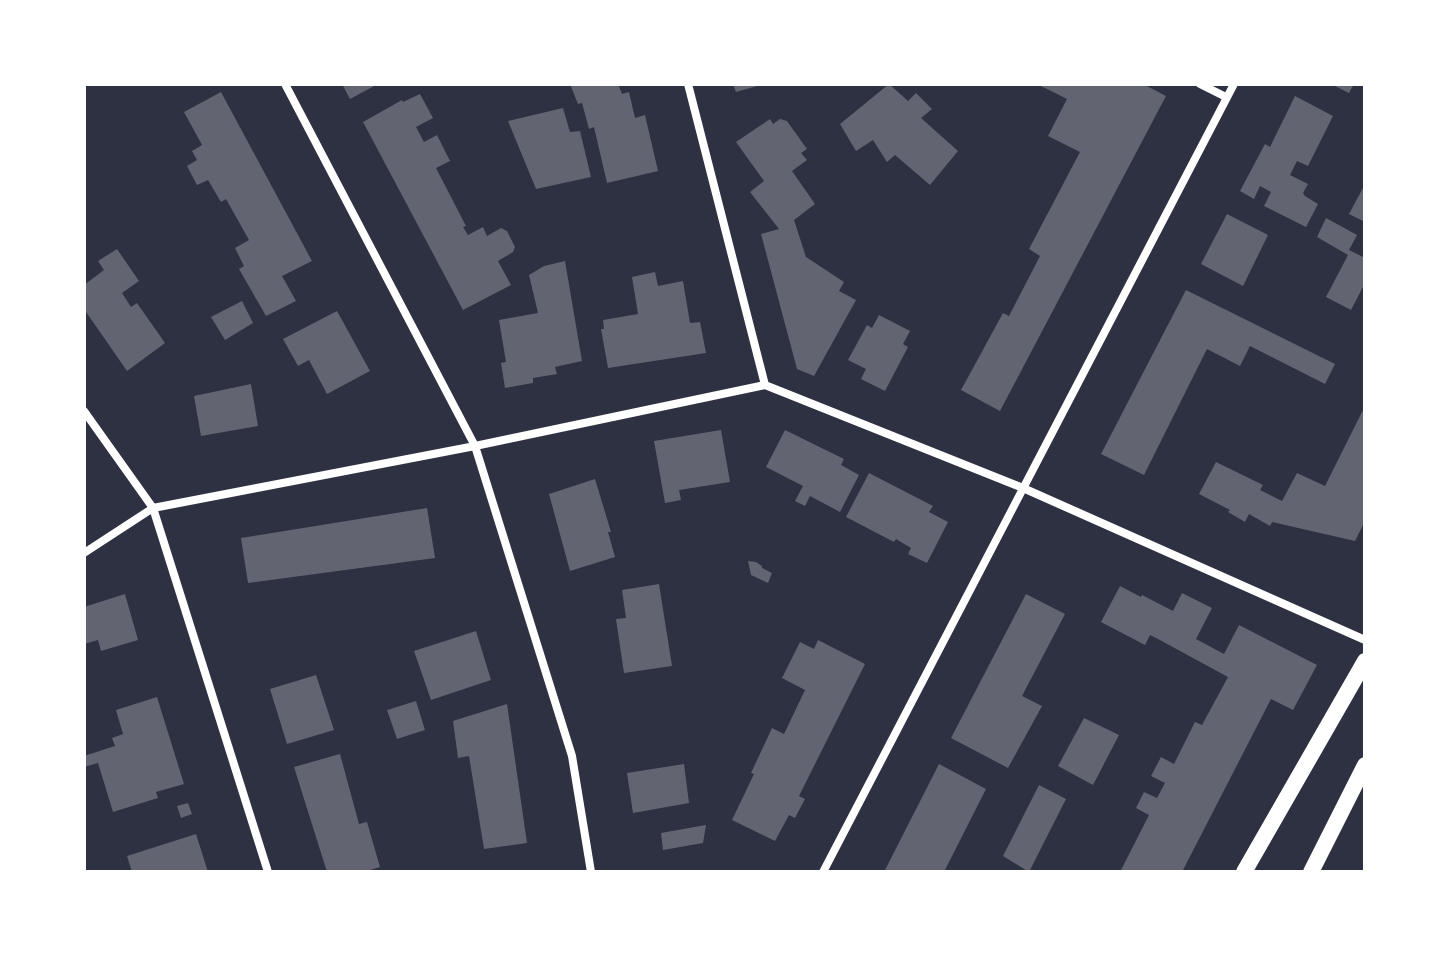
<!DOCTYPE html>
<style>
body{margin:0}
#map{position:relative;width:1449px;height:956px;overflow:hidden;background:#2d3142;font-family:Rubik,sans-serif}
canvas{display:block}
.frame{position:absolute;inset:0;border:86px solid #fff;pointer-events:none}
</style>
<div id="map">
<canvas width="1449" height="956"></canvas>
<div class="frame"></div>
</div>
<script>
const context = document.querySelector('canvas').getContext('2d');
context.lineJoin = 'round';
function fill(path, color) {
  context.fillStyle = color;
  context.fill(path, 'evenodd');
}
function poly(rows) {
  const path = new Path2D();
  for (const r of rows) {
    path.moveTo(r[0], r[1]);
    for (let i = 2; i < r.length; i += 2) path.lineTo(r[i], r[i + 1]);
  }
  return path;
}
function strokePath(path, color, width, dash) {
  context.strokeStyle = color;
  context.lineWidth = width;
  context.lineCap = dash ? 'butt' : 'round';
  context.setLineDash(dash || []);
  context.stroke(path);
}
fill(poly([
 [342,84,378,84,350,99],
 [570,84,618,84,622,94,629,92,635,118,645,115,658,171,607,183,594,127,589,129,582,103,578,104],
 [733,84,761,84,761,85,736,92],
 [889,84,908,101,916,93,932,109,921,118,958,151,930,185,895,155,887,162,873,140,856,151,840,124],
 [1037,84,1143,84,1166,96,1000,411,961,390,1003,313,1009,316,1040,256,1029,249,1080,152,1048,136,1067,99],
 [1331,84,1354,84,1349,93],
 [221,92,312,261,282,276,296,301,266,316,239,269,244,266,235,248,249,240,226,199,221,202,208,180,197,185,187,166,197,160,192,151,202,145,184,112],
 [420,94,433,118,416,127,424,142,437,135,450,161,436,168,466,226,463,227,468,235,483,227,487,236,501,228,507,231,515,247,513,252,498,261,511,285,463,310,363,122,402,100,403,102],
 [1295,96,1333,116,1308,166,1297,161,1290,175,1308,184,1303,193,1305,196,1318,204,1306,227,1264,206,1271,192,1260,186,1254,199,1240,191,1265,144,1270,147],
 [563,108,570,132,580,131,591,177,536,189,508,121],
 [770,119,773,124,780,119,787,121,807,149,801,153,807,160,792,171,815,204,794,220,806,257,844,282,839,291,856,300,814,376,797,369,761,234,779,229,750,192,764,181,736,142],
 [1365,184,1365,222,1349,214],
 [1227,214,1268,235,1243,286,1201,264],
 [1326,218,1357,235,1349,250,1365,258,1365,283,1351,310,1326,297,1348,255,1317,237],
 [117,249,139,281,122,293,131,307,137,303,165,343,127,371,84,309,84,285,104,270,98,261],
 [565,261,582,361,555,367,557,374,533,378,533,383,505,388,501,363,506,362,499,320,538,313,529,275,544,266],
 [655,272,658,286,683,281,690,323,700,322,706,353,608,368,601,329,604,329,603,320,638,314,632,277],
 [1186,290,1335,364,1325,384,1250,346,1240,366,1207,349,1144,475,1101,454],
 [242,301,253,323,225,340,211,317],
 [337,311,370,371,327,394,309,360,298,366,283,339],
 [879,315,910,331,903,344,908,347,885,391,861,379,866,369,848,360,867,325,872,328],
 [251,384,258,426,201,436,194,396],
 [1365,406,1365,521,1355,541,1272,522,1270,526,1249,514,1245,522,1228,512,1230,510,1199,494,1216,462,1263,485,1260,490,1282,501,1297,473,1325,486],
 [721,430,730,482,679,490,681,500,665,503,654,441],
 [785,430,844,459,841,465,859,475,840,512,810,496,805,506,795,501,803,486,766,467],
 [869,473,933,506,929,512,948,522,927,563,908,554,911,548,896,539,894,542,846,517],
 [595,479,611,532,608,532,615,557,570,571,549,494],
 [427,508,435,558,248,583,241,538],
 [748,561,756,562,762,566,762,568,772,573,768,583,751,575],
 [659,584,672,666,624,673,616,619,626,618,622,590],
 [1120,586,1141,597,1142,595,1173,611,1182,593,1212,608,1196,639,1224,654,1239,625,1317,665,1293,710,1271,699,1182,872,1120,872,1149,815,1136,808,1144,792,1157,798,1165,783,1151,776,1161,757,1174,764,1195,722,1202,725,1228,677,1158,639,1150,635,1145,645,1101,622],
 [125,594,138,640,101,651,98,640,84,644,84,607],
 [1026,594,1065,614,1022,696,1042,706,1008,768,951,738],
 [476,631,491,680,431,700,414,651],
 [818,640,865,664,799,796,805,799,795,818,789,815,775,841,732,820,754,774,751,773,772,728,784,734,805,690,782,678,800,642,814,649],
 [316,675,334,730,287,744,270,689],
 [157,697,184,784,156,792,158,798,113,812,98,763,84,767,84,756,115,746,112,738,123,734,116,710],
 [416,701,425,730,397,739,387,710],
 [507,704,527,843,484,849,469,756,458,758,453,721],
 [1084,718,1119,735,1093,785,1058,766],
 [340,754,359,824,367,822,380,867,363,872,327,872,294,767],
 [684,764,689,803,633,813,627,773],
 [939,764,986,789,944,872,884,872],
 [1039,785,1066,799,1029,872,1003,856],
 [188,803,192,814,181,818,177,806],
 [706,825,703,843,663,850,661,833],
 [196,834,208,872,132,872,127,856]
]), '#626471');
strokePath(poly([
 [285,84,475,446,572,756,591,872],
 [688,84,765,385,1023,488,1365,640],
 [1200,84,1226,97],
 [84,411,153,508,268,872],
 [84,553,153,508,475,446,765,385],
 [823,872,1234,84]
]), '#fff', 8);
strokePath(poly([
 [1244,872,1365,661],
 [1311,872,1365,765]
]), '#fff', 16);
</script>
